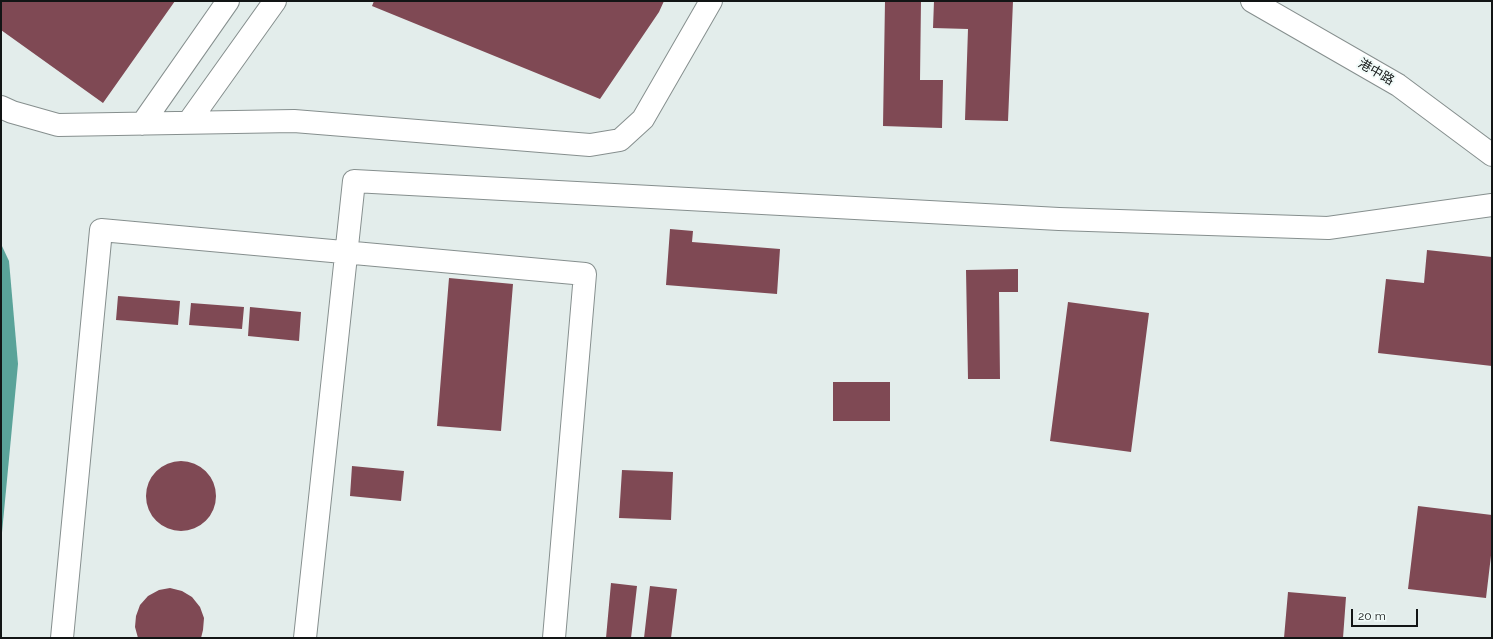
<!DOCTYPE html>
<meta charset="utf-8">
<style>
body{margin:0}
#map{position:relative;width:1493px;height:639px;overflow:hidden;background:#e3edeb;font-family:Raleway,sans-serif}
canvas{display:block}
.frame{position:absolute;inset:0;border:2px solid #121515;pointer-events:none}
.scale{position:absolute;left:1351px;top:609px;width:67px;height:18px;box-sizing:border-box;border:2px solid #121515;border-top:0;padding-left:5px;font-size:12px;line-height:14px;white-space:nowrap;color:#121515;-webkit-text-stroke:3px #f1fbf9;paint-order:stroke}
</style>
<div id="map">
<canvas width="1493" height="639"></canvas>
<div class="frame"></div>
<div class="scale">20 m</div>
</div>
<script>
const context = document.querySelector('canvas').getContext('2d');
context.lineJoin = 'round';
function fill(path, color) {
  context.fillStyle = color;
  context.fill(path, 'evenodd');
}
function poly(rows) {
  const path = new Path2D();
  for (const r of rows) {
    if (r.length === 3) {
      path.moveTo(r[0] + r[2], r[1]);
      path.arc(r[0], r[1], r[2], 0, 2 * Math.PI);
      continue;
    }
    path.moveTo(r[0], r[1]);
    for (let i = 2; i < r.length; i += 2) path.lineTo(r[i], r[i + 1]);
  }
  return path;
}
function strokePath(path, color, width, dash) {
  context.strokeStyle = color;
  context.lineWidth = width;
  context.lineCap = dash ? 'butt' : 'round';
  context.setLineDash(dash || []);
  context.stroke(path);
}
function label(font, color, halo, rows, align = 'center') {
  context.font = font + ' Raleway,"Noto Sans SC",sans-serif';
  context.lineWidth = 4;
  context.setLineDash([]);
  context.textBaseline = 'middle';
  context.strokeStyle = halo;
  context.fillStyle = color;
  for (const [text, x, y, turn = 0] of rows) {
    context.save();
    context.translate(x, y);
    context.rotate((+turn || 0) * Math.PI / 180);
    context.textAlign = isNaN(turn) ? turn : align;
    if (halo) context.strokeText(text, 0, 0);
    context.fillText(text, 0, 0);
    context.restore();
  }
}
fill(poly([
 [1,244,9,261,18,364,1,543]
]), '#5aa399');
fill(poly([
 [1,1,175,1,103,103,1,30],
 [374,1,664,1,659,12,600,99,372,6],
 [885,1,921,1,920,80,943,80,942,128,883,126],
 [934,1,1013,1,1008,121,965,120,968,29,933,28],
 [670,229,693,231,692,242,780,249,777,294,666,285],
 [1427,250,1492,257,1492,366,1378,353,1386,279,1424,283],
 [1018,269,1018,292,999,292,1000,379,968,379,966,270],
 [449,278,513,284,501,431,437,426],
 [118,296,180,301,178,325,116,320],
 [1068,302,1149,313,1131,452,1050,441],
 [191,303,244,307,242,329,189,325],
 [250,307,301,312,299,341,248,336],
 [833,382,890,382,890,421,833,421],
 [181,496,35],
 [352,466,404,471,401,501,350,496],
 [622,470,673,472,671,520,619,518],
 [1418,506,1492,515,1492,547,1486,598,1408,589],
 [611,583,637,586,631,638,606,638],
 [650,586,677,589,671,638,644,638],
 [170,588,182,591,192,597,200,607,204,618,203,630,201,638,138,638,135,627,136,616,140,605,148,596,159,590],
 [1288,592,1346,597,1343,638,1284,638]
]), '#7f4954');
const minor = poly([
 [1252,1,1398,85,1492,155],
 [1,107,12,112,58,125,294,121,590,145,620,140,643,119,711,1],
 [188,123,275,1],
 [142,124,228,1],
 [62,638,101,230,585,274,554,638],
 [305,638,354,181,1059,219,1328,228,1492,205]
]);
strokePath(minor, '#868f8e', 24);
strokePath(minor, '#fff', 22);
label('13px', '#121515', '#f1fbf9', [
 ["港中路",1376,72,30]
]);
</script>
